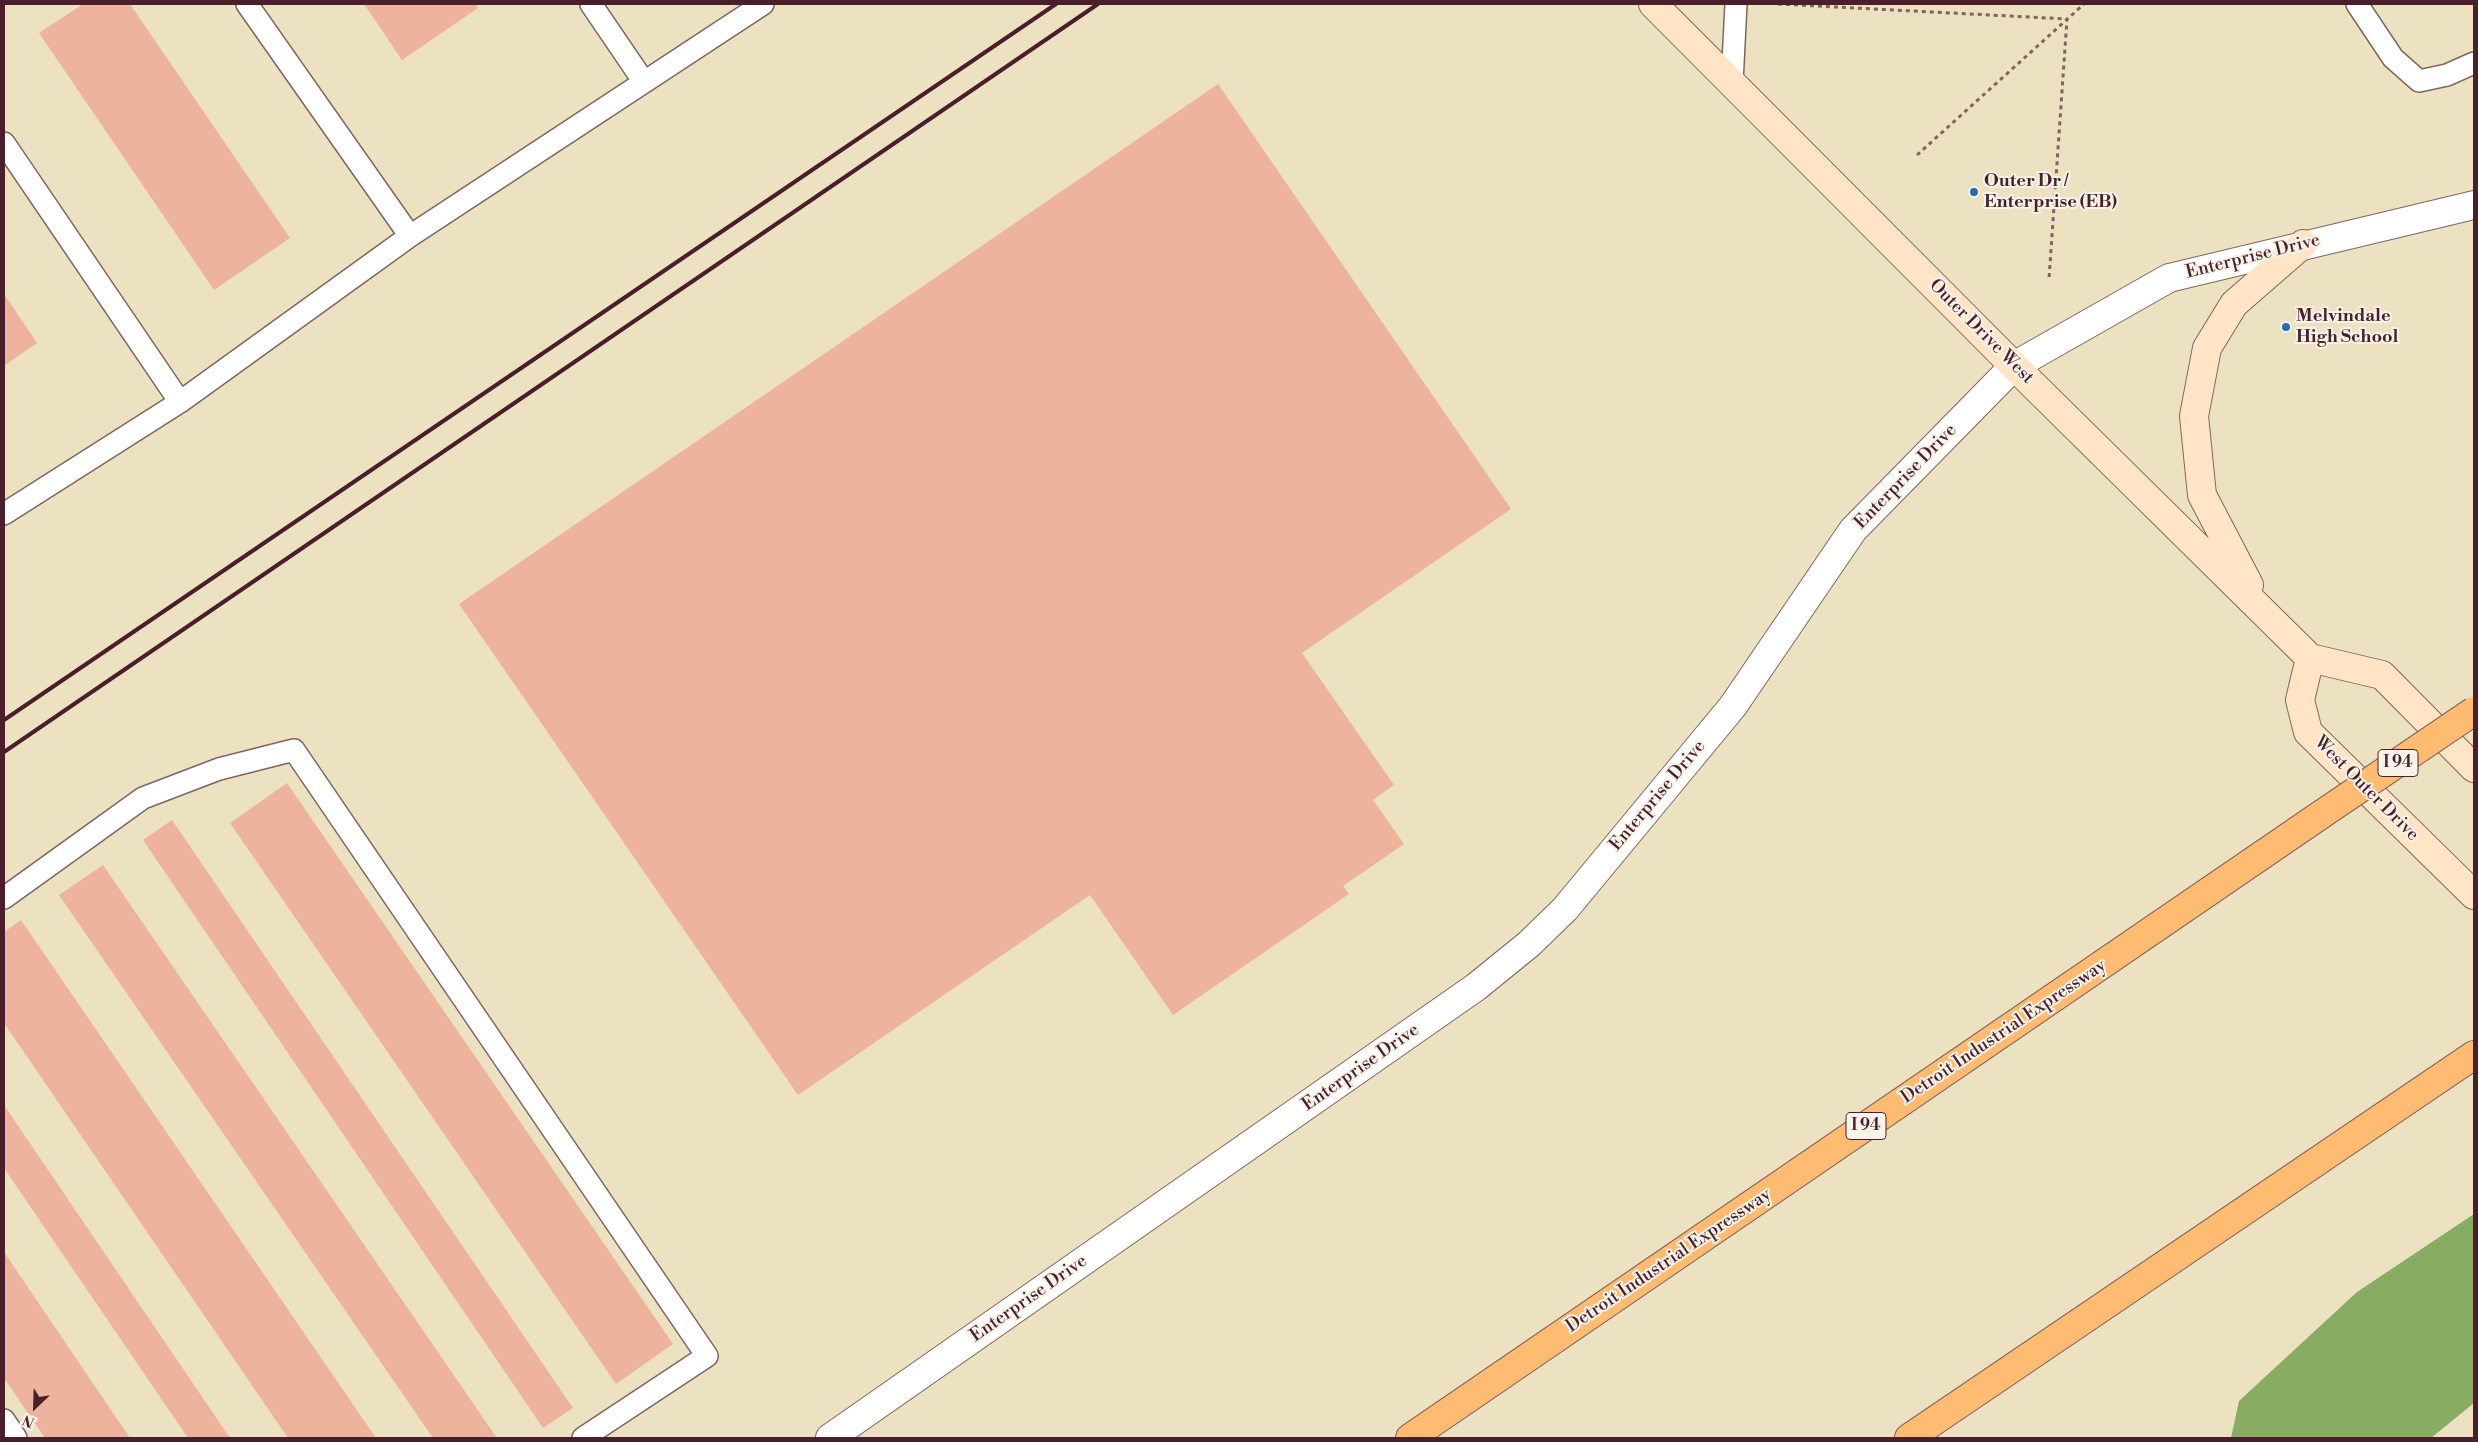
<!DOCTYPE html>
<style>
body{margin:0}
#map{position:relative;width:2478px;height:1442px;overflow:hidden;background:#ece2c2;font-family:"Libre Bodoni",serif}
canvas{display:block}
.frame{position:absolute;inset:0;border:5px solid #4a1f2b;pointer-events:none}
.north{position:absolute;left:10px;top:1382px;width:50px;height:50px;-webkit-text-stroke:4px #f7f3e8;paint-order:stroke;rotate:204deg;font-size:14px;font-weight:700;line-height:20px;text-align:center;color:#4a1f2b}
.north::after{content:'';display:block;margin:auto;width:18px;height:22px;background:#4a1f2b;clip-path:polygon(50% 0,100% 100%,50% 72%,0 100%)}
</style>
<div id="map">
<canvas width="2478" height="1442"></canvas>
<div class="frame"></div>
<div class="north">N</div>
</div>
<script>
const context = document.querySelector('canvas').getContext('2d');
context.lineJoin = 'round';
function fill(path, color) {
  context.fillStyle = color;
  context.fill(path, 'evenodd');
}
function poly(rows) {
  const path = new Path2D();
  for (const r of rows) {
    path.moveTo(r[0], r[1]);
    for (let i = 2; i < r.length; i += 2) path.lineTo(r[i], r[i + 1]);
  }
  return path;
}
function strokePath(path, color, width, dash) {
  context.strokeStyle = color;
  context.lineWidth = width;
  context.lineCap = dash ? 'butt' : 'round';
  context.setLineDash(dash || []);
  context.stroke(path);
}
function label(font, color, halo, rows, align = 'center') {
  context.font = font + ' "Libre Bodoni",serif';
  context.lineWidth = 4;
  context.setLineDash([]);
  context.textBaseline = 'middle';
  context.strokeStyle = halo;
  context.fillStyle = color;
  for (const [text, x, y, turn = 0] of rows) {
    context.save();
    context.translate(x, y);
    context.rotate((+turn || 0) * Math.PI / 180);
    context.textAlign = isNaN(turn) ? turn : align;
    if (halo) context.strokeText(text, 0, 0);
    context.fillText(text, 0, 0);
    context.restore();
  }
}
fill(poly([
 [2474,1214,2474,1403,2431,1438,2231,1438,2239,1401,2357,1292]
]), '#87ac62');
fill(poly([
 [83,4,130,4,290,238,214,290,39,33],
 [364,4,475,4,478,8,402,60],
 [1218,84,1511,509,1302,653,1394,785,1373,800,1404,844,1343,886,1349,894,1173,1015,1090,895,798,1095,459,604],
 [4,294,37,343,4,366],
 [287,783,673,1344,616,1384,230,823],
 [172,820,573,1408,543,1428,143,840],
 [103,865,497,1438,433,1438,59,895],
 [21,920,376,1438,288,1438,4,1023,4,932],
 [4,1105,230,1438,188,1438,4,1168],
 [4,1252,130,1438,45,1438,4,1378]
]), '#edb39d');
const lane = poly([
 [247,4,410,236],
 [591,4,644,82],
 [2357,4,2393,58,2419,81,2447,75,2474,63],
 [1732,83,1736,4],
 [4,143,180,402],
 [4,514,180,402,410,236,763,4],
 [4,898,143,798,219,769,294,750,707,1356,583,1438],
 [4,1420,16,1438]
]);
const street = poly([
 [830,1438,1476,987,1529,944,1565,909,1733,706,1853,530,2014,366,2169,278,2474,205]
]);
const secondary = poly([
 [1653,4,2014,366,2310,658],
 [2249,585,2202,495,2194,416,2207,348,2234,304,2303,244],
 [2310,658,2300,700,2308,732,2474,895],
 [2310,658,2382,675,2474,768]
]);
const highway = poly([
 [1410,1438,2322,814],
 [1909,1438,2474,1055]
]);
strokePath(lane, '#836360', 24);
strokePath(street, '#836360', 30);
strokePath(secondary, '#836360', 30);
strokePath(highway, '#836360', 30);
strokePath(poly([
 [1778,4,2067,19,2049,279],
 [1917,155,2084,4]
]), '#836360', 3, [4, 4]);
strokePath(lane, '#fff', 21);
strokePath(street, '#fff', 28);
strokePath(secondary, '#ffe4c6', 28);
strokePath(highway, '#ffbb71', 28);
strokePath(poly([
 [4,720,1056,4],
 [4,752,1098,4]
]), '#4a1f2b', 4);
const highwayBridge = poly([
 [2322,814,2474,711]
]);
strokePath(highwayBridge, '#836360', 30, []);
strokePath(highwayBridge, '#ffbb71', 28);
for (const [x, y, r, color] of [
 [1974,192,5,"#1f6fb2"],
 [2286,327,5,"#1f6fb2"]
]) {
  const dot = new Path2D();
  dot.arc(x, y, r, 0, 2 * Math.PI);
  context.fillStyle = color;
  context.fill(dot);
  strokePath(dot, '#f7f3e8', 2);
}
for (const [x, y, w] of [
 [2398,763,40],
 [1866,1126,40]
]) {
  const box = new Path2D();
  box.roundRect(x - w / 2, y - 13.5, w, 27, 4);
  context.fillStyle = '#f7f3e8';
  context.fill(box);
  strokePath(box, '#4a1f2b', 1);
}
label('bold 16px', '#4a1f2b', null, [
 ["I 94",2398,763],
 ["I 94",1866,1126]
]);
label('bold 18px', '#4a1f2b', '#f7f3e8', [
 ["Outer Dr /",1984,182],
 ["Enterprise (EB)",1984,203],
 ["Melvindale",2296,317],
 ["High School",2296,338]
], 'left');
label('18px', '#4a1f2b', '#f7f3e8', [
 ["Enterprise Drive",2253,257,-14],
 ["Outer Drive West",1981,332,45],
 ["Enterprise Drive",1906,477,-46],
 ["West Outer Drive",2366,789,45],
 ["Enterprise Drive",1658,796,-50],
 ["Detroit Industrial Expressway",2004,1032,-34],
 ["Enterprise Drive",1361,1068,-35],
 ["Detroit Industrial Expressway",1669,1261,-34],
 ["Enterprise Drive",1029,1299,-35]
]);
</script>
